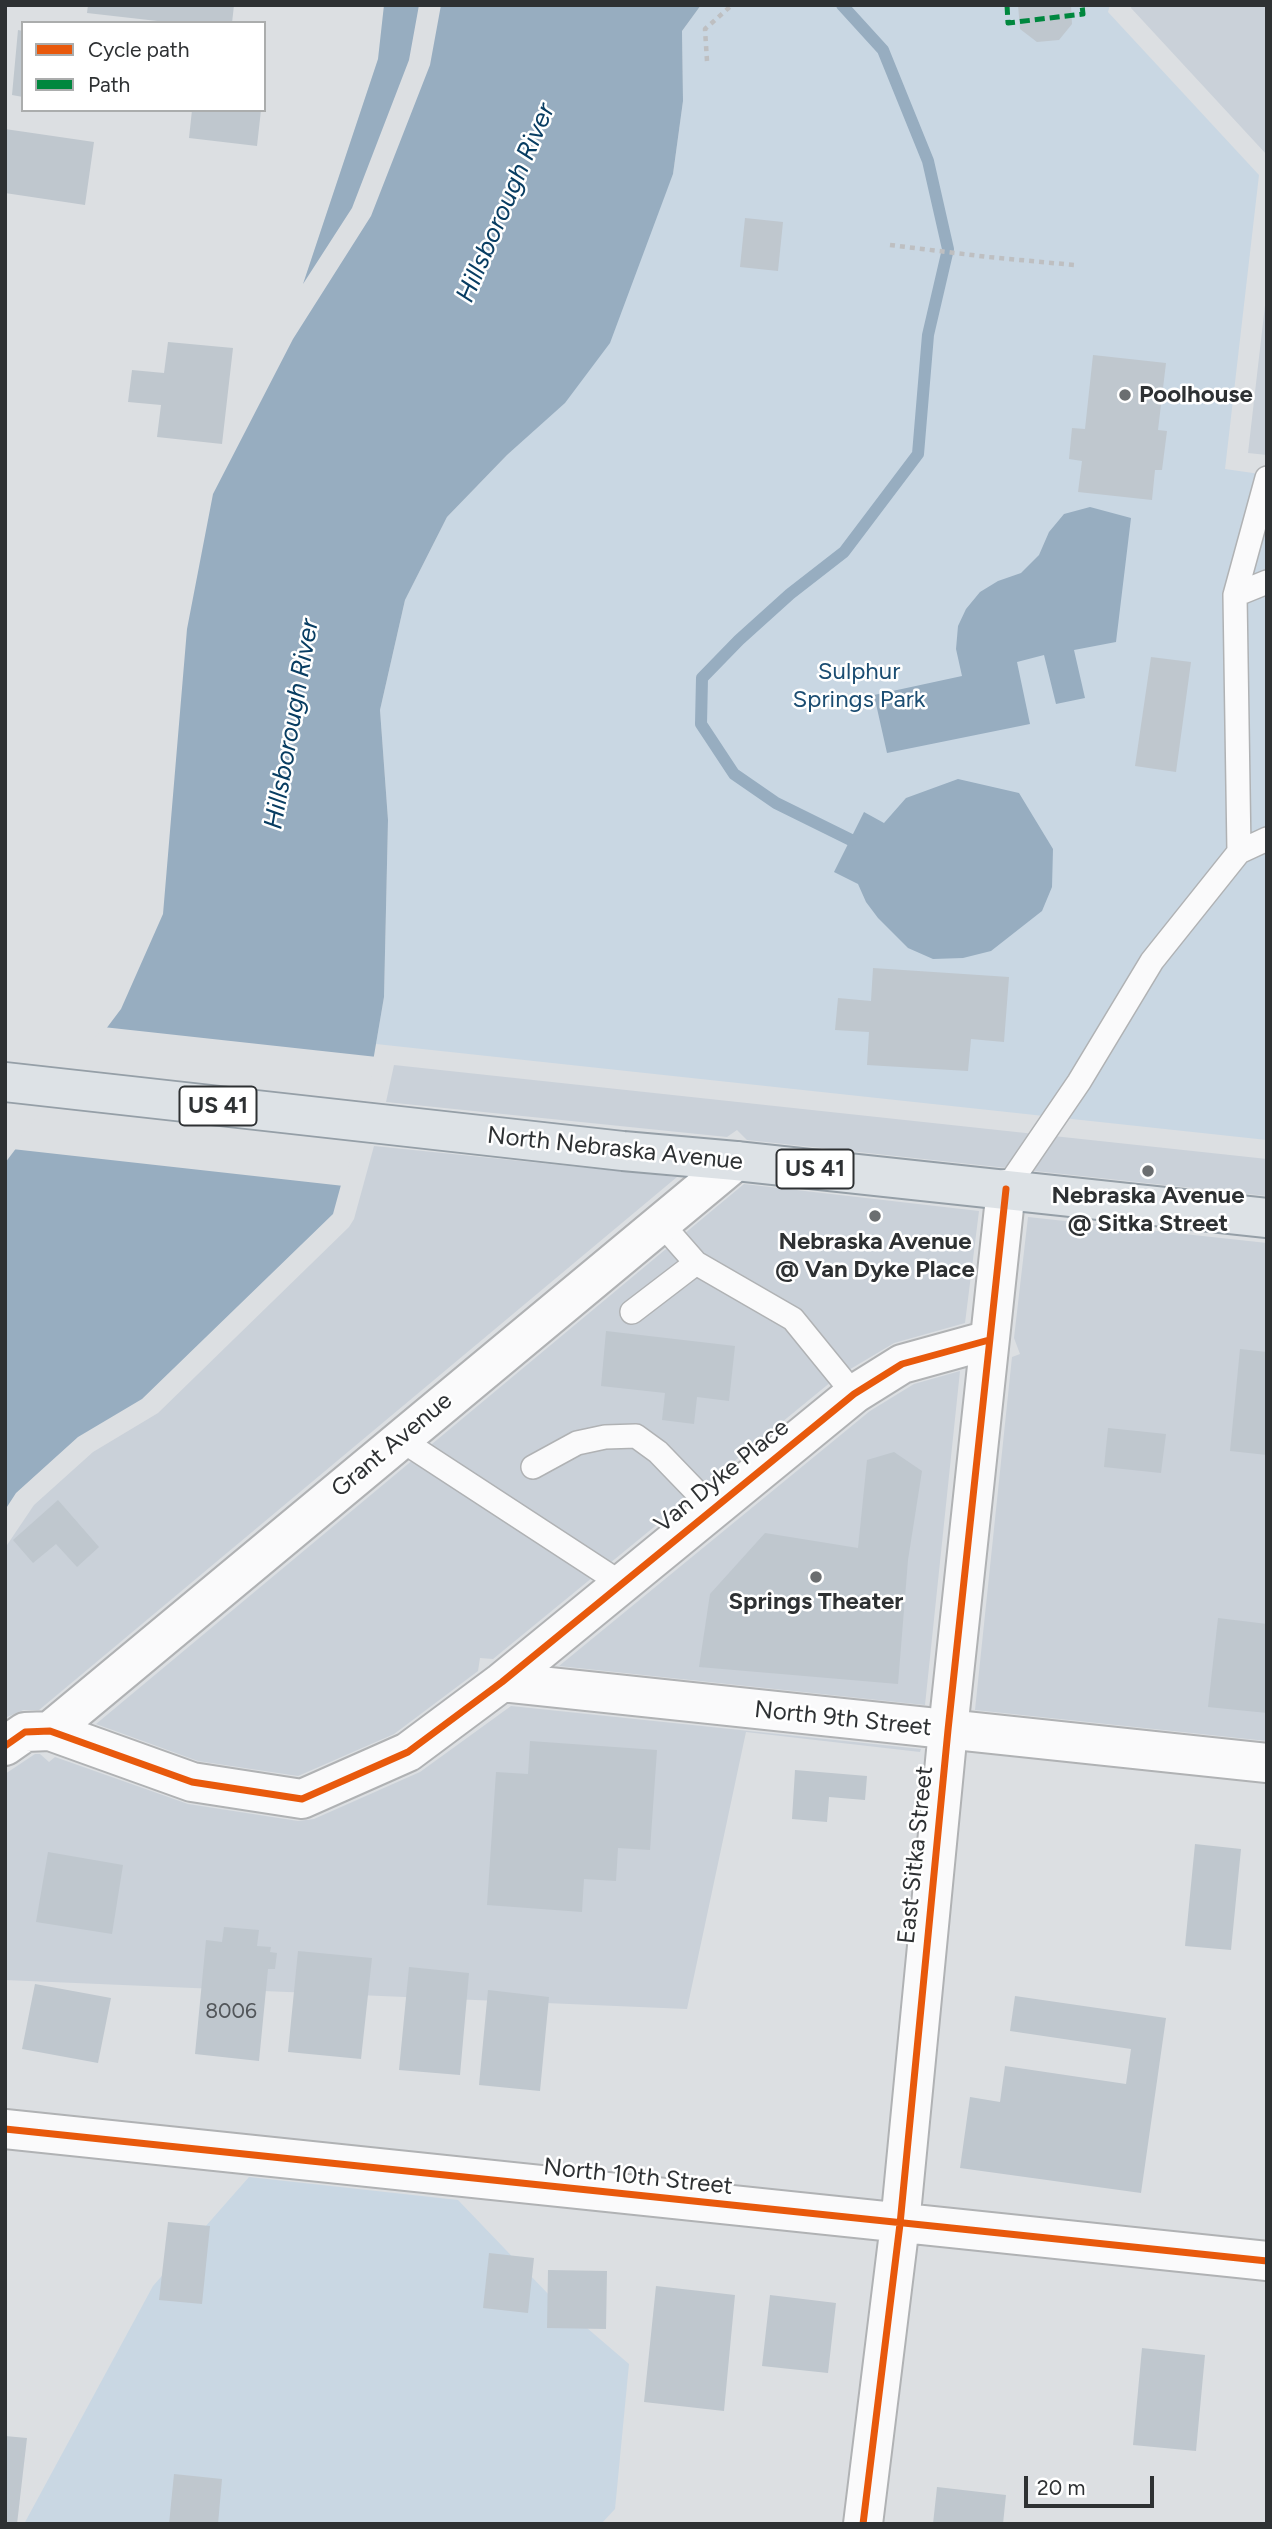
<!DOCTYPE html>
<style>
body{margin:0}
#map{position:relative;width:1272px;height:2529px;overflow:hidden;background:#dcdfe2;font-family:Figtree,sans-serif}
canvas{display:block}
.frame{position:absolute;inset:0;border:7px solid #2e3133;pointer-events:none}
.legend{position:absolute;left:21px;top:21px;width:245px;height:91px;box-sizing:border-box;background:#fff;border:2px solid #abadad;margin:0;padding:9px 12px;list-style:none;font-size:21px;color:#2e3133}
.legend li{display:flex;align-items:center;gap:14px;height:35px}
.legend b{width:35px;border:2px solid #abadad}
.scale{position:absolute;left:1024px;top:2476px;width:130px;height:32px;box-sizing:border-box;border:4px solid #2e3133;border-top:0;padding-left:9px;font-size:21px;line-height:24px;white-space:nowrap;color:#2e3133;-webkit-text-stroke:5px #fff;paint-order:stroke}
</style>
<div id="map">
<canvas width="1272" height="2529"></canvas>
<div class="frame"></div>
<ul class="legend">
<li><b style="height:9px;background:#e8590c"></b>Cycle path</li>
<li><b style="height:9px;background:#00873e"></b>Path</li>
</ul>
<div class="scale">20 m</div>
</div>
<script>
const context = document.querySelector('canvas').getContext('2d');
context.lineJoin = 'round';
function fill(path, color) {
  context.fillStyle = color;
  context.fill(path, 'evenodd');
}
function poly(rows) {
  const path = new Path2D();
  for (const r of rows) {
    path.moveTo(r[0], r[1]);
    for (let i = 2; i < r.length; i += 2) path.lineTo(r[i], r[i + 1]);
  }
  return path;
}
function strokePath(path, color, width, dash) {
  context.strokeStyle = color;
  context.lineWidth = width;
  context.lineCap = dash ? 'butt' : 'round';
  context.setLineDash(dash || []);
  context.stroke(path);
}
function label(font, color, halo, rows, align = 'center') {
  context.font = font + ' Figtree,sans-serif';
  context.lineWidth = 5;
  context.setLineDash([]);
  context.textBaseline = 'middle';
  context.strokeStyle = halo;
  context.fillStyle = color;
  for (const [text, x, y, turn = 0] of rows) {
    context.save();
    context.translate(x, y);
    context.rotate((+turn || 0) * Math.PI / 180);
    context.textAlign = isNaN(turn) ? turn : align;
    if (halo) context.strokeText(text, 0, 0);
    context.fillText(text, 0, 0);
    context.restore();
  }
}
fill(poly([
 [1132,5,1267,5,1267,155,1131,8],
 [1267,288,1267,455,1248,453],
 [394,1065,1267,1159,1267,1196,747,1140,737,1130,727,1137,386,1102],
 [374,1146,677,1177,39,1710,23,1710,5,1718,5,1548,34,1505,93,1452,158,1413,349,1227,354,1219],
 [744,1184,979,1211,965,1323,894,1343,837,1377,493,1659,480,1658,478,1671,394,1734,298,1776,198,1761,96,1724],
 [1028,1217,1267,1243,1267,1741,975,1710,1012,1357,1020,1354,1014,1338],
 [960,1371,925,1705,559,1666,870,1411,914,1384],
 [511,1706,921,1749,920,1752,746,1732,687,2009,5,1980,5,1774,35,1754,40,1754,49,1762,55,1757,188,1804,298,1821,314,1819,420,1772]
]), '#cad1d9');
fill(poly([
 [701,5,1110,5,1108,12,1259,175,1225,469,1267,475,1267,1140,376,1044,384,997,388,820,380,710,405,600,447,517,507,455,565,402,646,241,673,174,683,101,682,31],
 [249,2177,458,2200,552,2298,629,2364,615,2509,601,2524,24,2524,153,2286]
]), '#c9d7e3');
fill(poly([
 [384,5,419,5,409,60,352,208,303,284,378,59],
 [441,5,701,5,682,31,683,101,673,174,610,343,565,403,507,455,447,517,405,600,380,710,388,820,384,997,370,1079,333,1214,142,1399,78,1437,16,1493,5,1510,5,1163,121,1009,163,914,187,629,213,494,293,339,371,216,430,65],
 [1090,507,1131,518,1116,642,1074,650,1085,698,1056,704,1044,655,1017,662,1030,724,887,753,874,695,962,676,956,649,958,626,966,609,980,592,998,581,1021,573,1039,555,1049,532,1064,514],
 [958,779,1019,793,1053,849,1052,887,1042,911,991,951,963,958,933,959,908,948,878,918,866,902,858,884,834,872,864,812,884,823,906,798]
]), '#97adc0');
fill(poly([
 [103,1027,377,1057,344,1186,12,1149]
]), '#dcdfe2');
strokePath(poly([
 [842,5,883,50,928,161,948,249,928,335,918,454,844,552,790,594,739,640,702,678,701,724,734,774,776,803,851,840]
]), '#97adc0', 12);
fill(poly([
 [88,5,234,5,232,23,175,23,87,13],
 [1018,5,1071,5,1072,24,1059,40,1037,42,1020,29],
 [18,30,23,31,23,97,12,95],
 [192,110,261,110,257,146,189,138],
 [5,129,94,142,85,205,5,193],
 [745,218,783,222,778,271,740,267],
 [168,342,233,348,222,444,157,437,161,405,128,402,132,370,164,373],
 [1093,355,1166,363,1158,430,1167,431,1162,470,1155,470,1152,500,1078,492,1082,461,1069,459,1072,428,1085,429],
 [1151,657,1191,662,1176,772,1135,766],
 [873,968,1009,977,1004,1042,971,1039,968,1071,867,1065,869,1032,835,1030,838,998,871,1001],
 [606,1331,735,1346,729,1401,697,1397,694,1424,662,1420,665,1393,601,1386],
 [1240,1349,1267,1352,1267,1455,1230,1451],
 [1108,1428,1166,1434,1161,1473,1104,1467],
 [894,1452,922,1471,908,1560,898,1684,699,1667,710,1594,765,1533,858,1548,867,1460],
 [58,1500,99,1547,77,1567,56,1544,33,1563,13,1540],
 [1218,1618,1267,1624,1267,1713,1208,1707],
 [530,1741,657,1750,650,1850,618,1848,616,1881,584,1879,582,1912,487,1905,496,1772,528,1774],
 [795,1770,867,1776,865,1800,829,1797,827,1822,792,1819],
 [1195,1844,1241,1849,1231,1950,1185,1946],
 [48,1852,123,1865,112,1934,36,1922],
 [224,1927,259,1930,257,1946,271,1947,270,1952,277,1953,275,1969,268,1969,259,2061,195,2054,206,1940,222,1942],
 [298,1951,372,1958,361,2059,288,2052],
 [409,1967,469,1973,460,2075,399,2070],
 [35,1984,111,1998,98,2063,22,2049],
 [488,1990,549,1997,540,2091,479,2085],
 [1015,1996,1166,2018,1141,2193,960,2168,970,2097,1000,2102,1005,2066,1126,2084,1131,2049,1010,2031],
 [168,2222,210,2226,202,2304,159,2300],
 [489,2253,534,2258,528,2313,483,2308],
 [548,2270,607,2271,606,2329,547,2328],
 [656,2286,735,2295,724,2411,644,2402],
 [770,2295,836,2303,828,2373,762,2366],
 [1142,2348,1205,2355,1196,2451,1133,2445],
 [5,2436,27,2438,17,2524,5,2524],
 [174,2474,222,2479,218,2524,169,2524],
 [937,2487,1006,2495,1003,2524,933,2524]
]), '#bfc7ce');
const lane = poly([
 [1235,595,1267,582],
 [1239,852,1235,595,1267,478],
 [1006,1189,1079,1082,1152,961,1239,852,1267,839],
 [660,1222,696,1263],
 [632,1312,696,1263,793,1319,854,1394],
 [400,1439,622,1584],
 [533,1467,577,1443,605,1437,636,1436,658,1452,713,1509]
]);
const street = poly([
 [502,1682,1267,1763],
 [50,1731,736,1161],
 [5,1746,25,1732,50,1731,192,1782,302,1799,408,1752,502,1682,854,1394,902,1364,989,1340],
 [5,2129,1267,2261],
 [863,2524,900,2224,948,1730,1006,1189]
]);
const primary = poly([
 [5,1082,623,1151,736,1161,1267,1218]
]);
strokePath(lane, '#b0b2b4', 26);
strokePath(street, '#b0b2b4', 42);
strokePath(primary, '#959fa7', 42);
strokePath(poly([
 [707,61,705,29,732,5],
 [890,245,988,257,1074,265]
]), '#bebfc1', 4.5, [5, 5]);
strokePath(lane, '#fafafb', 23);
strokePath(street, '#fafafb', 38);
strokePath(primary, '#dde2e6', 38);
strokePath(poly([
 [1007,5,1008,23,1083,14,1082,5]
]), '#00873e', 5, [10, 5]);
strokePath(poly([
 [5,1746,25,1732,50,1731,192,1782,302,1799,408,1752,502,1682,854,1394,902,1364,989,1340],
 [5,2129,1267,2261],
 [863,2524,900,2224,948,1730,1006,1189]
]), '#e8590c', 7);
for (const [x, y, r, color] of [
 [1125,395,7,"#6b6e70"],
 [1148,1171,7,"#6b6e70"],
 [875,1216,7,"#6b6e70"],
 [816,1577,7,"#6b6e70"]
]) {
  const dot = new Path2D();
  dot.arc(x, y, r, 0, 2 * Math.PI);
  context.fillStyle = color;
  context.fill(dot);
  strokePath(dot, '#fff', 2.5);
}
label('21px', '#52565a', null, [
 ["8006",231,2012]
]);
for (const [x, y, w] of [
 [218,1106,77],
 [815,1169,77]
]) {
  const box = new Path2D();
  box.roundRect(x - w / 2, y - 19.5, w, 39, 5);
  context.fillStyle = '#fff';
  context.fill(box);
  strokePath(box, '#2e3133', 2);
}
label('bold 23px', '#2e3133', null, [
 ["US 41",218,1106],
 ["US 41",815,1169]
]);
label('bold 24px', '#2e3133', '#fff', [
 ["Poolhouse",1139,395,"left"],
 ["Nebraska Avenue",1148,1196],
 ["@ Sitka Street",1148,1224],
 ["Nebraska Avenue",875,1242],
 ["@ Van Dyke Place",875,1270],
 ["Springs Theater",816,1602]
]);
label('24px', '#1b4d72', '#fff', [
 ["Sulphur",859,672],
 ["Springs Park",859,700]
]);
label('24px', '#2e3133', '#fff', [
 ["North Nebraska Avenue",615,1149,6],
 ["Grant Avenue",392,1445,-40],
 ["Van Dyke Place",722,1476,-39],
 ["North 9th Street",843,1719,6],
 ["East Sitka Street",916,1855,-84],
 ["North 10th Street",638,2177,6]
]);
label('italic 26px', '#083d62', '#fff', [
 ["Hillsborough River",506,203,-67],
 ["Hillsborough River",292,724,-80]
]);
</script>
